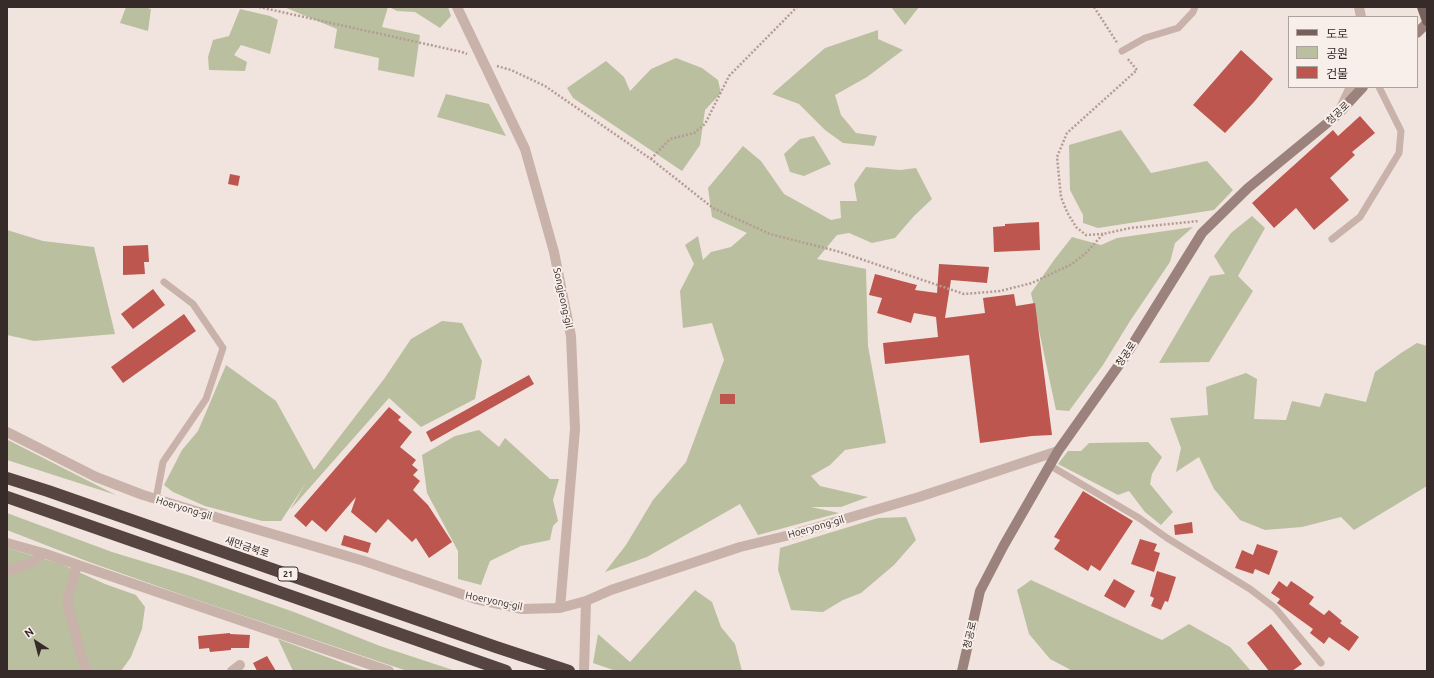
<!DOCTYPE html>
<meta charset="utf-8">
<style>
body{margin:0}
#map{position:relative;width:1434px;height:678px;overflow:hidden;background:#f1e4de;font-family:Ubuntu,"Noto Sans KR",sans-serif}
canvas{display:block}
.frame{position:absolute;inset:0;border:8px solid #362b29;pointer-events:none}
.legend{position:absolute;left:1288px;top:16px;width:130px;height:72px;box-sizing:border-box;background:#f9efea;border:1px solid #aba19d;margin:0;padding:5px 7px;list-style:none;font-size:12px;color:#362b29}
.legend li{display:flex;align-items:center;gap:8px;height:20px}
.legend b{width:20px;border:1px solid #aba19d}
.north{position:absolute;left:16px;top:622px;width:40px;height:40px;-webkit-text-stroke:3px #f9efea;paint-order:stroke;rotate:324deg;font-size:11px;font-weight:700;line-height:16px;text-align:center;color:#362b29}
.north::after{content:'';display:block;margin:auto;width:14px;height:18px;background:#362b29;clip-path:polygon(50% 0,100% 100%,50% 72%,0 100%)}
</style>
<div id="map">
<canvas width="1434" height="678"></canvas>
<div class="frame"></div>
<ul class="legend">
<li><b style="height:5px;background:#77605b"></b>도로</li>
<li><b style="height:11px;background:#babf9f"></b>공원</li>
<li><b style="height:11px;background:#bd564f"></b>건물</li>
</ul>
<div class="north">N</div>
</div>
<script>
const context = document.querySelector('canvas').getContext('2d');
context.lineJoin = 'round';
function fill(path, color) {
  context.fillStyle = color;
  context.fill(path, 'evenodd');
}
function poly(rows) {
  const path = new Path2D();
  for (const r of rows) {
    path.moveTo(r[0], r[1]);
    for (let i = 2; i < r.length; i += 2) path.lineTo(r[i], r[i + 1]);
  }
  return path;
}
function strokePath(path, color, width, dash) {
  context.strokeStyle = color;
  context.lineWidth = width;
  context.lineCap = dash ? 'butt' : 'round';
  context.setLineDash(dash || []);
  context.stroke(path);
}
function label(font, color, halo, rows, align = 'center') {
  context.font = font + ' Ubuntu,"Noto Sans KR",sans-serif';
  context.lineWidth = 4;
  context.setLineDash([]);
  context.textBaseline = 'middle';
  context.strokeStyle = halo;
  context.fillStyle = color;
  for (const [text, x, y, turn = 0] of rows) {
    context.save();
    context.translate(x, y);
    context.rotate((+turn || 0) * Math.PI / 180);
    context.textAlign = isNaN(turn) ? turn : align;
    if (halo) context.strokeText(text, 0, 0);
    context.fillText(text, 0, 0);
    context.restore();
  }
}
fill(poly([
 [126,7,144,7,151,9,148,31,120,23],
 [284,7,388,7,382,27,420,35,414,77,378,70,379,58,334,48,337,29],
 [389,7,448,7,451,16,440,28,415,12,397,11],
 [891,7,919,7,905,25],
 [240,9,270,16,278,20,270,54,241,45,234,55,247,62,245,71,209,70,208,57,213,40,229,36],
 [878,30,878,39,903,50,867,77,835,95,841,115,856,133,877,136,874,146,843,143,825,130,799,104,772,94,825,48],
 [676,58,702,68,718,80,721,93,705,110,700,145,682,171,573,98,567,88,606,61,624,77,630,91,651,69],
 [446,94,489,104,506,136,437,117],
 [1121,130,1151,173,1207,161,1233,190,1214,210,1098,228,1083,223,1083,215,1070,190,1069,145],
 [814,136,831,164,804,176,790,172,784,154,800,139],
 [743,146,761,161,784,194,831,220,841,218,840,201,857,201,854,184,866,167,900,170,916,168,932,199,914,216,895,238,872,243,849,233,837,235,817,259,866,269,868,346,886,443,845,450,830,465,811,476,820,486,868,497,841,507,811,507,839,513,758,535,740,504,647,557,605,572,626,545,653,500,686,462,724,360,712,323,683,328,680,291,694,264,685,245,698,236,703,260,711,252,731,247,747,233,712,217,708,188],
 [1252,216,1265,228,1238,276,1253,291,1209,362,1159,363,1210,276,1225,274,1214,256,1231,233],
 [1193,227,1175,243,1170,262,1130,321,1103,365,1069,411,1056,410,1031,293,1054,260,1072,237,1101,245,1117,238],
 [7,230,43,241,94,247,115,334,34,341,7,335],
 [442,321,462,323,482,361,475,399,421,427,389,398,290,510,306,483,281,521,262,521,205,506,173,492,164,485,182,450,198,431,226,365,276,401,314,470,384,379,411,339],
 [1417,343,1427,346,1427,486,1354,530,1341,517,1302,527,1265,530,1240,520,1214,489,1199,457,1176,472,1181,448,1170,418,1208,415,1206,387,1246,373,1257,379,1254,419,1286,420,1292,401,1320,407,1325,393,1366,402,1375,372,1401,353],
 [479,430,499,447,505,438,550,479,559,479,553,500,558,521,553,526,550,540,521,546,490,561,481,585,458,579,458,551,427,493,422,455,455,436],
 [7,440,8,440,116,495,7,460],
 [1148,442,1162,457,1152,474,1150,484,1173,512,1161,525,1145,512,1129,491,1118,495,1058,464,1068,451,1081,451,1089,443],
 [7,513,112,552,191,576,294,612,380,646,456,671,407,671,191,598,89,562,7,530],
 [906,517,916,540,894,565,861,593,843,600,823,612,791,610,778,570,780,548,878,518],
 [7,548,61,564,105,584,136,595,145,607,142,629,131,657,121,671,7,671],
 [1031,580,1162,640,1189,624,1230,647,1251,671,1071,671,1069,669,1050,659,1029,634,1017,590],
 [695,590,712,602,721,627,735,644,742,671,616,671,593,663,598,634,630,662],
 [278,639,365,671,293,671]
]), '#babf9f');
fill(poly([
 [1241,50,1273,79,1254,102,1225,133,1193,105],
 [1360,116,1375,133,1352,152,1355,155,1330,178,1349,200,1314,230,1296,208,1274,228,1252,203,1333,130,1338,136],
 [230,174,240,176,238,186,228,184],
 [1039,222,1040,250,994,252,993,227,1005,226,1005,224],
 [148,245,149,262,144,262,145,274,123,275,123,246],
 [939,264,989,267,987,283,951,280,945,318,985,313,983,298,1014,294,1016,306,1035,303,1052,435,1032,436,980,443,969,355,885,364,883,343,938,337,936,317,914,313,911,323,877,313,882,298,869,295,875,274,917,285,915,290,937,293],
 [153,289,165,305,133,329,121,314],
 [184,314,196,331,123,383,111,367],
 [529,375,534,384,431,442,426,432],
 [720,394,735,394,735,404,720,404],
 [389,407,401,417,398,420,412,432,400,447,416,460,412,465,418,470,413,475,420,481,413,490,428,505,452,542,429,558,416,538,412,542,388,519,376,533,351,512,356,497,326,532,312,520,306,527,294,516],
 [1083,491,1133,521,1100,571,1091,565,1088,571,1054,549,1060,540,1054,537],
 [1192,522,1193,533,1175,535,1174,525],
 [344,535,371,543,368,553,341,545],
 [1140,539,1157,544,1154,551,1160,553,1154,572,1131,564],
 [1257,544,1278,551,1269,575,1255,569,1253,574,1235,568,1242,550,1253,555],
 [1157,571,1176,577,1168,602,1165,601,1161,610,1151,606,1154,598,1150,596],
 [1114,579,1135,591,1125,608,1104,596],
 [1279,581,1287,587,1291,581,1300,587,1314,597,1309,604,1324,615,1329,610,1342,621,1340,623,1359,637,1349,651,1329,637,1324,644,1310,633,1313,629,1277,603,1280,599,1271,593],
 [1271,624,1302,664,1292,671,1269,671,1247,643],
 [230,633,230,634,250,635,249,648,231,648,231,650,210,652,209,648,199,649,198,636],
 [267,656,276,671,257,671,253,663]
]), '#bd564f');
strokePath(poly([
 [259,7,462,52,467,54],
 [1094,7,1118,44],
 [497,66,511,70,545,86,651,159,713,208,770,234,840,252,964,294,1000,291,1032,283,1072,264,1087,252,1103,234,1130,228,1199,221],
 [651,159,670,139,694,133,705,124,729,76,797,7],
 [1103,234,1086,235,1076,227,1067,212,1061,197,1057,157,1067,133,1137,70,1127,58]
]), '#b49c95', 2.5, [2, 2]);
strokePath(poly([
 [1122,51,1145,38,1178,28,1193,12,1195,7],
 [1332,239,1360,217,1399,153,1401,131,1379,87],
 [1049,465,1139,518,1167,538,1250,589,1275,608,1321,663],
 [156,499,163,462,206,399,223,348,193,304,164,282]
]), '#c8b2aa', 7);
strokePath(poly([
 [457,7,525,149,554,252,571,336,575,429,560,608],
 [1359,7,1361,17],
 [1340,110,1351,87],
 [7,432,96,477,143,495,235,523,364,561,476,599,522,609,560,608,586,601,611,590,740,547,794,534,919,497,1058,451],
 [7,543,43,553,389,671],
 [77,565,67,602,83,662,87,671],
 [7,571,33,562,43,553],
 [232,671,240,665],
 [584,671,586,601]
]), '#c8b2aa', 10);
strokePath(poly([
 [1417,33,1427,23],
 [962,671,980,591,1004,545,1058,451,1126,355,1202,233,1248,188,1337,115,1363,87]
]), '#9c827c', 10);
strokePath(poly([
 [1422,7,1427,21]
]), '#77605b', 10);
strokePath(poly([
 [7,478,48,491,496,647,569,671],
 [7,497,506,671]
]), '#564441', 12);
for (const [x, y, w] of [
 [288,574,20]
]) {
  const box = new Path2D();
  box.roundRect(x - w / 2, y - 7, w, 14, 3);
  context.fillStyle = '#f9efea';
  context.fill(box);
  strokePath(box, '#362b29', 1);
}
label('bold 9px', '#362b29', null, [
 ["21",288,574]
]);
label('10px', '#362b29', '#f9efea', [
 ["청공로",1338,113,-44],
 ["Songjeong-gil",563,298,78],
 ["청공로",1126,354,-56],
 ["Hoeryong-gil",184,508,17],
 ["Hoeryong-gil",816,527,-16],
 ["새만금북로",247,547,19],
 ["Hoeryong-gil",494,601,12],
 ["청공로",970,635,-77]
]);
</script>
